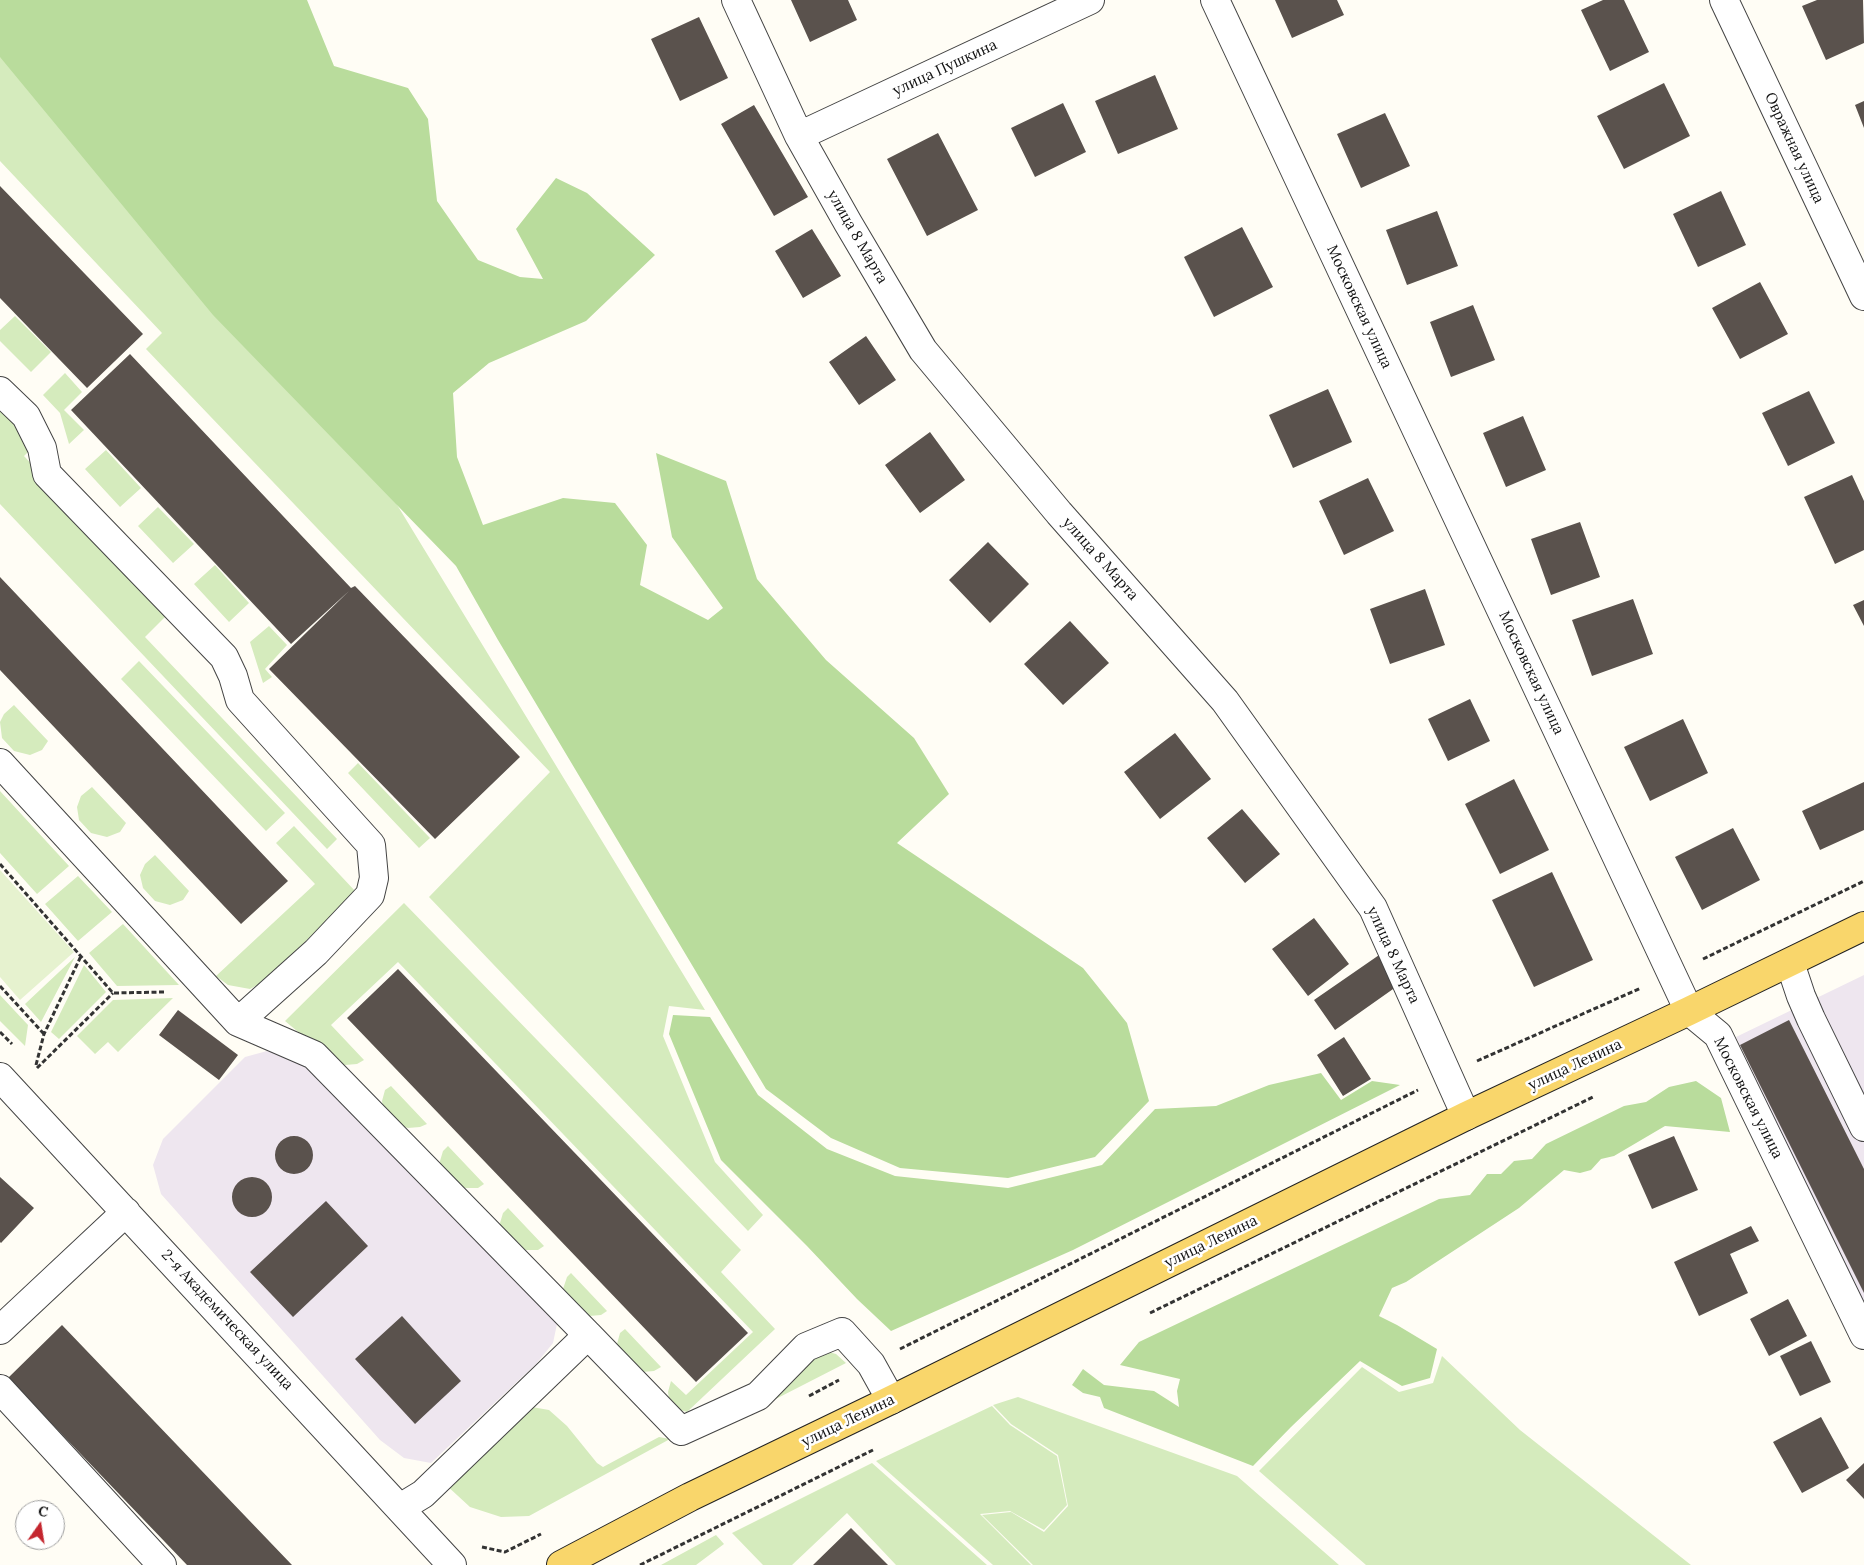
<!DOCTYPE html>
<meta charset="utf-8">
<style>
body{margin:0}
#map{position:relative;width:1864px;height:1565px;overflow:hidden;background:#fffdf5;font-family:Lora,serif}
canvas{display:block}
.north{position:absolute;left:15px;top:1500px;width:50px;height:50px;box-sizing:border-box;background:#fff;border:1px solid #a0a0a0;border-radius:50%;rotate:13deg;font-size:14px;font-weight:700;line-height:20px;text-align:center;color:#111}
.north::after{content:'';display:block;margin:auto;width:18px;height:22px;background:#c4262e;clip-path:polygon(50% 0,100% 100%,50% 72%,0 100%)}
</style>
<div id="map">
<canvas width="1864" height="1565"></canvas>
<div class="north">С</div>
</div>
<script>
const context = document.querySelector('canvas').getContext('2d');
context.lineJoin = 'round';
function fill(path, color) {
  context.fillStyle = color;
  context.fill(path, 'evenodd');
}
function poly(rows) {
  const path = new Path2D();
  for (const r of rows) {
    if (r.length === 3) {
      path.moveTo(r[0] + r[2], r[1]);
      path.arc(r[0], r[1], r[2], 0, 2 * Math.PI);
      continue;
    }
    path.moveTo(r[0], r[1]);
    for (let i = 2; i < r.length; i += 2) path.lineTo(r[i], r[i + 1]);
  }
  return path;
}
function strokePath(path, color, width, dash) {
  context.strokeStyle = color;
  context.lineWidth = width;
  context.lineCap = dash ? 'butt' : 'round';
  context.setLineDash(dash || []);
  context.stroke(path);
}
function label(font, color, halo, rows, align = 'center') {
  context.font = font + ' Lora,serif';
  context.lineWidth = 5;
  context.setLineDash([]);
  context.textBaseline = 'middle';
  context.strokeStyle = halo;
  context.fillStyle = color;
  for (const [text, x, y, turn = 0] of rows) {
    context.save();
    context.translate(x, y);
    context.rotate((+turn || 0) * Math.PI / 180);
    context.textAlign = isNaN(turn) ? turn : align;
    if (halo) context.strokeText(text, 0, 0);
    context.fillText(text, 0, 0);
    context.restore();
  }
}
fill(poly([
 [1864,975,1864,1305,1736,1037],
 [267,1051,293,1057,332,1089,557,1324,553,1343,536,1364,431,1463,404,1458,380,1440,161,1194,153,1165,163,1139,245,1057]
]), '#eee6ef');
fill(poly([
 [0,5,346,421,705,1010,669,1006,663,1036,715,1162,763,1215,748,1231,429,897,550,772,146,349,162,333,0,161],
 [15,316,51,352,31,372,0,341,0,330],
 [65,373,82,392,64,410,84,430,69,444,60,413,43,395],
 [0,403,38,442,24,456,170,612,145,637,337,839,327,849,0,504],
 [106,450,141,488,120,507,85,469],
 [158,507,194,544,173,563,138,526],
 [215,565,249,603,229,622,194,584],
 [269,626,287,645,265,669,272,677,263,683,250,642],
 [139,661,285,813,266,831,121,679],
 [14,705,48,741,42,750,30,755,14,751,2,738,0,722,4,714],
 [358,763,430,838,419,848,348,773],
 [92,787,126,823,120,832,107,837,91,833,79,820,77,807,81,796],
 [0,791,69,866,37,894,0,853],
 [294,826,356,892,266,980,250,989,228,985,216,976,315,884,276,843],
 [155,855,189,891,183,900,170,905,155,901,143,888,140,875,145,864],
 [78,876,112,912,78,941,45,904],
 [404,903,741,1250,721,1272,775,1329,687,1412,677,1409,669,1399,668,1392,671,1381,686,1395,753,1332,398,962,331,1025,364,1060,357,1064,345,1065,333,1061,285,1021],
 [123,924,179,985,117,986,89,953],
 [75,957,41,1022,25,1004],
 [84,965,106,992,59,1039,51,1032],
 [0,995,28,1025,25,1046,0,1021],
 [173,998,118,1052,108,1042,95,1054,77,1036,113,1000],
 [391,1086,427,1124,420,1127,408,1128,396,1124,384,1112,382,1101,385,1090],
 [448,1146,484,1184,478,1188,466,1188,453,1185,441,1172,440,1161,443,1151],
 [508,1208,544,1246,538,1250,526,1250,513,1247,501,1234,500,1223,503,1213],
 [571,1273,607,1311,601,1315,589,1316,576,1312,565,1299,563,1289,567,1277],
 [625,1329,661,1367,654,1371,642,1372,618,1355,617,1344,620,1333],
 [821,1350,836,1354,846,1363,764,1405],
 [1442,1356,1520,1430,1691,1565,1366,1565,1259,1471,1362,1367,1399,1392,1433,1383],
 [1018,1397,1237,1476,1339,1565,1033,1565,982,1515,1011,1512,1044,1532,1068,1506,1058,1455,1011,1424,993,1405],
 [992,1406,1010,1425,1057,1456,1067,1505,1044,1530,1010,1511,980,1514,1031,1565,993,1565,876,1461],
 [532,1407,549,1410,567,1426,597,1463,603,1467,659,1437,670,1439,529,1516,501,1517,470,1507,445,1484],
 [872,1463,987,1565,896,1565,847,1513,792,1565,763,1565,732,1533],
 [716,1535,724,1544,696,1565,661,1565]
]), '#d5ebbd');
fill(poly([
 [0,0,307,0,334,66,408,88,428,119,437,201,478,260,520,277,543,279,516,229,556,178,587,193,655,255,586,321,489,363,453,393,457,457,483,525,563,498,615,503,647,545,640,585,708,620,723,608,672,537,656,453,726,481,757,579,826,660,914,738,949,794,897,843,1083,968,1127,1023,1149,1101,1095,1157,1008,1178,900,1168,831,1138,766,1089,498,640,456,566,213,315,0,57],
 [673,1015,710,1017,758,1095,827,1149,895,1176,1008,1188,1102,1165,1155,1109,1216,1106,1269,1085,1321,1073,1341,1100,1372,1081,1400,1085,1073,1250,891,1331,857,1299,807,1246,721,1160,669,1034],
 [1696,1081,1721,1098,1730,1132,1665,1126,1614,1156,1601,1159,1591,1170,1580,1173,1564,1170,1519,1208,1406,1282,1392,1288,1379,1316,1397,1325,1437,1349,1430,1378,1402,1386,1360,1361,1291,1427,1253,1466,1104,1408,1100,1397,1083,1393,1072,1385,1083,1369,1104,1385,1154,1391,1179,1407,1177,1391,1180,1379,1120,1365,1139,1342,1439,1199,1470,1195,1487,1174,1501,1174,1514,1161,1532,1159,1546,1144,1624,1106,1646,1102,1669,1087]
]), '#b9dc9c');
fill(poly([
 [0,870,74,952,20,1000,0,977]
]), '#e6f2cf');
fill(poly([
 [791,0,848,0,857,20,810,42],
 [1275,0,1337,0,1344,15,1292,38],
 [1603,0,1624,0,1649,52,1610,71,1581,10],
 [1817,0,1863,0,1864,43,1826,60,1802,6],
 [699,17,728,78,680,101,651,39],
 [1155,75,1178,129,1118,154,1095,101],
 [1664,83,1690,136,1624,169,1597,116],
 [1864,101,1864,128,1855,105],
 [1063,103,1086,152,1035,177,1011,128],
 [754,105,808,197,774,216,721,124],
 [1385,113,1410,166,1361,188,1337,134],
 [938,133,978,210,927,236,887,159],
 [0,186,143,334,87,388,0,298],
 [1721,191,1746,245,1698,267,1673,214],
 [1437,211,1458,266,1407,285,1386,230],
 [1242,227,1273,287,1214,317,1184,257],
 [812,229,841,276,803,298,775,251],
 [1760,282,1788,334,1740,359,1712,308],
 [1473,305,1495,360,1451,377,1430,322],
 [866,336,896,380,859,405,829,362],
 [130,354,351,588,355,586,520,757,435,839,269,669,349,591,291,644,71,410],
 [1328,389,1352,442,1293,468,1269,415],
 [1809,391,1835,443,1788,466,1762,413],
 [1523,416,1546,470,1506,487,1483,433],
 [930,432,965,480,920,513,885,465],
 [1852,475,1864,501,1864,550,1835,564,1804,497],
 [1368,478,1394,531,1344,555,1319,501],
 [1580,522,1600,577,1551,595,1531,539],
 [988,542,1029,584,990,623,949,580],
 [0,577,288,881,241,924,0,670],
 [1425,589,1445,645,1390,664,1370,609],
 [1633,599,1653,654,1592,676,1572,620],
 [1864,600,1864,626,1853,605],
 [1070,621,1109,663,1063,705,1024,664],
 [1470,699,1490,741,1448,761,1428,719],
 [1683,719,1708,773,1650,801,1624,747],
 [1175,733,1211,779,1160,819,1124,772],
 [1514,779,1549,850,1500,874,1465,804],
 [1864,782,1864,830,1820,850,1802,811],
 [1242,809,1280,854,1245,883,1207,838],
 [1733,828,1760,880,1702,910,1675,857],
 [1552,872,1593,960,1534,987,1492,900],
 [1314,918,1349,964,1308,996,1272,949],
 [1382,953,1403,982,1335,1030,1314,1000],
 [398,969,748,1333,696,1382,347,1018],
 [178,1010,238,1055,219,1080,159,1035],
 [1789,1020,1864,1169,1864,1293,1740,1045],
 [1344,1037,1371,1079,1343,1096,1317,1055],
 [294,1155,19],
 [1674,1136,1698,1190,1652,1209,1628,1155],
 [0,1177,34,1208,1,1243,0,1242],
 [252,1197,20],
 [326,1201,368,1246,293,1317,250,1272],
 [1751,1226,1759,1241,1730,1254,1748,1293,1699,1316,1674,1262],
 [1788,1299,1807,1336,1769,1356,1750,1319],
 [402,1316,461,1381,415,1424,355,1359],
 [62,1325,292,1565,187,1565,8,1378],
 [1811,1341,1831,1382,1800,1396,1780,1356],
 [1821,1417,1849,1468,1802,1493,1773,1442],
 [1864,1463,1864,1499,1846,1480],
 [851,1528,888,1565,813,1565]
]), '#5a524d');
const minor = poly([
 [736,0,799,136,848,223,923,350,1059,513,1225,701,1373,908,1466,1116],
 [1215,0,1689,1011,1718,1035,1864,1335],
 [1724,0,1864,296],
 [799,136,1090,0],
 [0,391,26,416,42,448,47,474,224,657,233,676,240,700,371,845,374,878,370,895,316,952,238,1022],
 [0,763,238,1022,314,1055,588,1335,423,1494,400,1508],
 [1790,963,1801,996,1811,1019,1864,1127],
 [0,1077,452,1565],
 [0,1330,126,1212],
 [588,1335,681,1431,758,1396,806,1347,842,1332,871,1364,891,1400],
 [0,1389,162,1565]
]);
const major = poly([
 [561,1565,690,1497,891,1400,1466,1116,1689,1011,1864,926]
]);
strokePath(minor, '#444', 30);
strokePath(major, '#222', 30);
strokePath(poly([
 [0,864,113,993,164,992],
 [1703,959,1864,881],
 [0,986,44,1034],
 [0,1032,12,1044],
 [1477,1061,1641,988],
 [36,1065,44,1034,81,956],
 [37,1068,113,993],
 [1150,1313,1593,1097],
 [900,1349,1418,1090],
 [809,1396,839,1380],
 [482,1547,505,1552,541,1534],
 [640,1565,873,1450]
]), '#333', 3, [5, 2.5]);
strokePath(minor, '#fff', 28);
strokePath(major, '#f9d66b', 28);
label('15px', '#111', '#fff', [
 ["улица Пушкина",945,68,-25],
 ["Овражная улица",1794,148,65],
 ["улица 8 Марта",857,237,60],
 ["Московская улица",1359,307,65],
 ["улица 8 Марта",1100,559,48],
 ["Московская улица",1531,673,65],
 ["улица 8 Марта",1393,955,65],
 ["улица Ленина",1575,1065,-25],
 ["Московская улица",1748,1098,63],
 ["улица Ленина",1211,1242,-26],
 ["2-я Академическая улица",227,1320,47],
 ["улица Ленина",848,1421,-26]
]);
</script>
